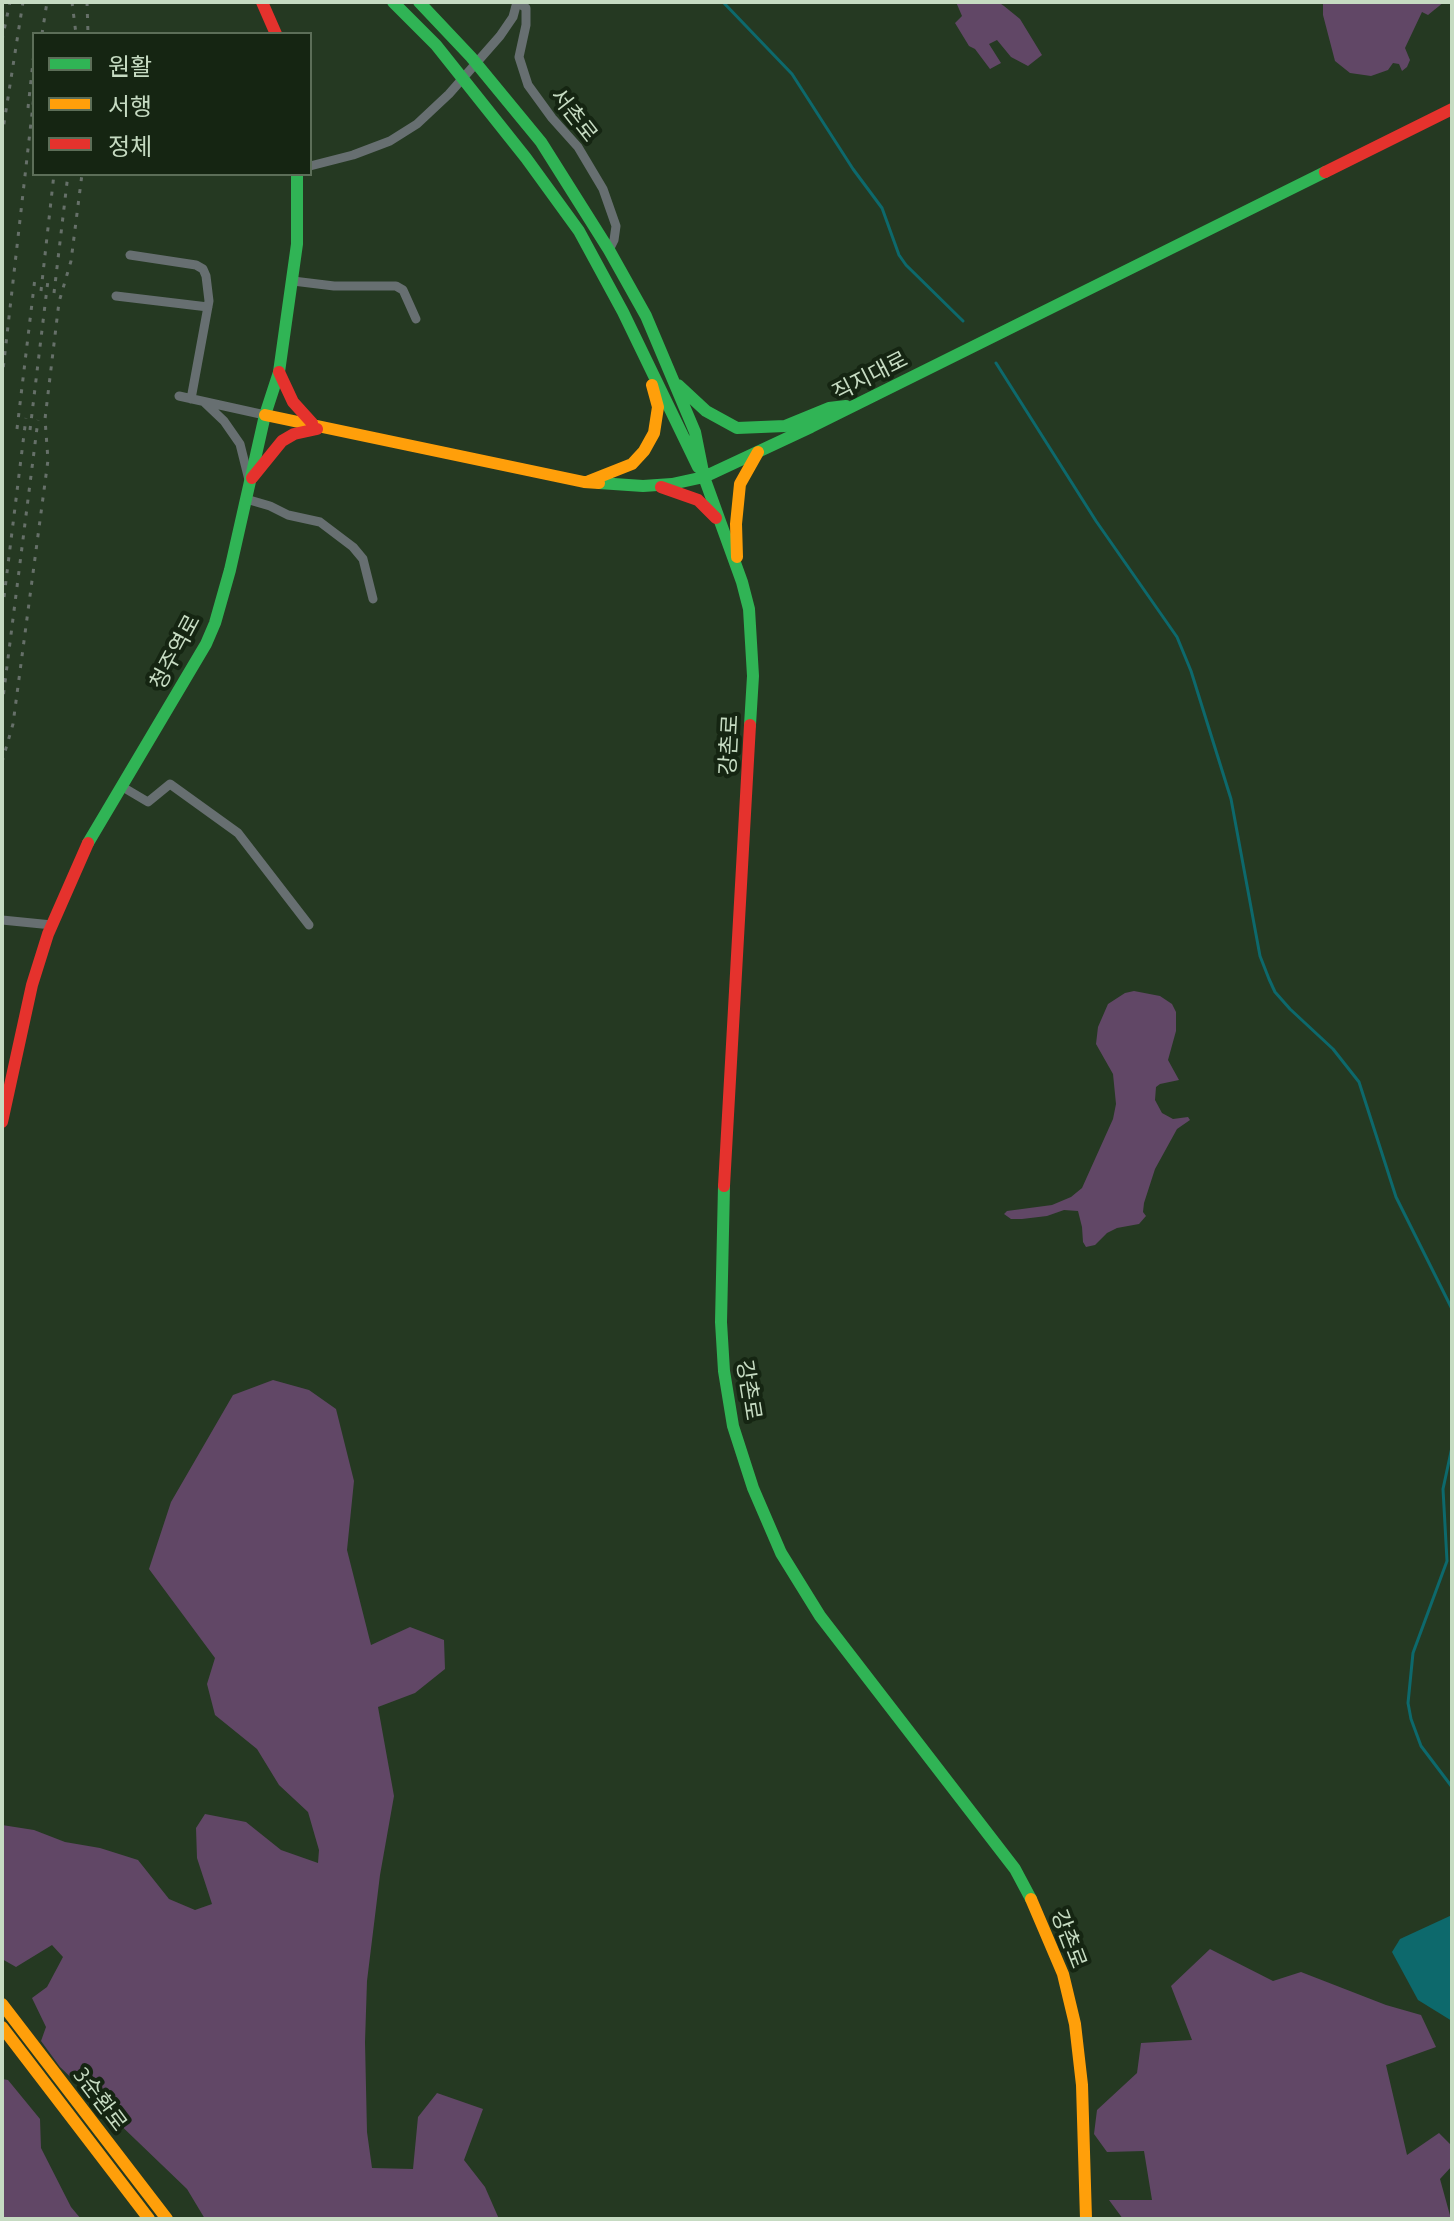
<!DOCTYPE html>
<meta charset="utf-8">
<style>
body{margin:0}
#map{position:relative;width:1454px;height:2221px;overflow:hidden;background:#253922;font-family:Ubuntu,"Noto Sans KR",sans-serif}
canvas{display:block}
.frame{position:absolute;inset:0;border:4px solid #c6dbc2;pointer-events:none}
.legend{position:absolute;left:32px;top:32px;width:280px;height:144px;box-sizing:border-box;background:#152512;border:2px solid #5c6e58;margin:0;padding:10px 14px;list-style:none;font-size:24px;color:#c6dbc2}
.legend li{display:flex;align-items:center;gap:16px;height:40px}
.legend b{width:40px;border:2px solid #5c6e58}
</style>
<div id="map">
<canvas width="1454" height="2221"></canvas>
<div class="frame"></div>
<ul class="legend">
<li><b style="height:10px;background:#30b455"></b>원활</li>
<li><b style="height:10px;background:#ff9f0a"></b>서행</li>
<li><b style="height:10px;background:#e5322d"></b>정체</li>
</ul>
</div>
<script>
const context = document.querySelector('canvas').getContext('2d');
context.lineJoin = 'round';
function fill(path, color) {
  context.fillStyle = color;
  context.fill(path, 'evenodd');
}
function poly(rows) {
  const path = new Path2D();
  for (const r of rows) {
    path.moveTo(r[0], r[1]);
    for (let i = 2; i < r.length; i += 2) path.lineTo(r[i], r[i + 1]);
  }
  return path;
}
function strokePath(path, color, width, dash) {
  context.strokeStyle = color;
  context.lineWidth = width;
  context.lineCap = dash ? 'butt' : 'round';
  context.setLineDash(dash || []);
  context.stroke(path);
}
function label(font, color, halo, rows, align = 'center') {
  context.font = font + ' Ubuntu,"Noto Sans KR",sans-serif';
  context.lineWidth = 8;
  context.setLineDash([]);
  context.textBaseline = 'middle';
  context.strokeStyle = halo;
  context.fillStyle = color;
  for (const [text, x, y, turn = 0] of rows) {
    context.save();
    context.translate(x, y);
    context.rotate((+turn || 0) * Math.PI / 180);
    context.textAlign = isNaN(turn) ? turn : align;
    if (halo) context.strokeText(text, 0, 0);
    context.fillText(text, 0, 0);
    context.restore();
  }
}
fill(poly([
 [956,2,998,2,1004,6,1020,19,1042,55,1028,66,1011,57,997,40,989,44,1001,63,990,69,975,49,969,46,955,23,962,16],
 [1323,2,1444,2,1428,15,1422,12,1405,48,1410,60,1407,67,1402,71,1399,64,1393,63,1388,70,1371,76,1350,73,1335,61,1323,15],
 [1134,991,1160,996,1172,1004,1176,1012,1176,1031,1168,1060,1179,1080,1160,1084,1156,1087,1155,1100,1162,1113,1173,1119,1188,1117,1190,1120,1177,1129,1155,1169,1144,1203,1143,1212,1146,1216,1139,1224,1117,1228,1107,1233,1095,1245,1086,1247,1083,1242,1082,1227,1078,1211,1064,1210,1047,1216,1022,1219,1011,1219,1004,1214,1007,1211,1052,1205,1071,1197,1082,1188,1113,1119,1116,1104,1113,1074,1096,1044,1098,1027,1108,1004,1125,993],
 [273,1380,309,1390,336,1409,354,1481,347,1550,371,1645,410,1627,444,1640,445,1669,415,1693,378,1707,394,1796,380,1875,367,1981,365,2042,367,2132,372,2168,413,2169,418,2117,437,2093,483,2109,464,2160,485,2187,499,2219,205,2219,187,2189,60,2067,41,2041,46,2027,32,1998,47,1987,63,1957,52,1945,16,1967,2,1959,2,1825,34,1830,65,1842,100,1848,138,1860,169,1899,195,1910,212,1904,197,1858,196,1828,205,1814,246,1822,281,1850,318,1863,319,1850,308,1812,279,1785,257,1749,215,1715,207,1684,215,1658,149,1569,171,1502,233,1395],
 [1210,1949,1273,1981,1301,1972,1386,2005,1421,2015,1436,2047,1386,2065,1407,2155,1439,2133,1452,2146,1452,2166,1440,2179,1451,2219,1123,2219,1109,2200,1152,2200,1144,2151,1107,2152,1094,2134,1097,2110,1137,2073,1141,2043,1192,2040,1171,1986],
 [2,2079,8,2080,40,2119,41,2148,71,2207,81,2219,2,2219]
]), '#614766');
fill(poly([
 [1452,1915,1452,2021,1418,2000,1392,1952,1400,1939]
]), '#0d696c');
strokePath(poly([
 [723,2,792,74,853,169,882,208,899,255,906,265,963,321],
 [996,363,1096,521,1177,637,1191,671,1231,799,1260,956,1269,979,1275,992,1290,1009,1333,1049,1359,1082,1396,1197,1452,1309],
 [1452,1447,1443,1489,1447,1561,1413,1653,1408,1703,1411,1719,1421,1746,1452,1787]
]), '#0d696c', 3);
strokePath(poly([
 [517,2,526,8,526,25,519,57,528,85,552,118,578,147,603,189,616,226,614,240,609,250],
 [310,166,353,155,390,141,417,124,449,94,500,36,513,17,517,2],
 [130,255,196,265,203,269,206,276,209,301,191,399],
 [293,281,334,286,396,286,403,290,416,319],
 [116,296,208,307],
 [179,396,265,415],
 [204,402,224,421,240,444,249,480],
 [246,499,270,506,288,515,320,522,353,547,363,559,373,599],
 [121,786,148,802,170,784,238,833,309,925],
 [2,920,52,925]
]), '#676f71', 9);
strokePath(poly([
 [393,2,436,45,526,158,579,231,623,312,698,467],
 [419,2,471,57,541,142,609,250,646,316,695,432,704,477,742,582,749,609,753,676,750,725],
 [678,385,706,411,737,428,785,426,829,408,846,406],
 [599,483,643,486,672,484,704,477,811,427,1325,172],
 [88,843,206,644,215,623,230,570,265,415,279,372,297,244,297,174],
 [724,1186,721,1322,724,1371,733,1426,753,1488,781,1553,820,1616,1015,1869,1031,1899]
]), '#30b455', 12);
strokePath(poly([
 [265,415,584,482,599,483],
 [589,481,632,464,644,451,654,433,658,407,652,385],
 [737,557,736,524,740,484,758,452],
 [1031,1899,1063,1974,1075,2024,1082,2085,1086,2219],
 [2,2004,167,2219],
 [2,2027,149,2219]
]), '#ff9f0a', 12);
strokePath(poly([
 [262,2,276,34],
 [1325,172,1452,109],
 [279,372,293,402,312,423],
 [252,478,282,441,294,434,317,429],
 [661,487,698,500,716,518],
 [2,1122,32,985,48,934,88,843],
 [724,1186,750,725]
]), '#e5322d', 12);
strokePath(poly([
 [72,2,76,34],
 [87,2,88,34],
 [42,34,47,2],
 [2,40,10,2],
 [28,108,34,53],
 [2,136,23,2],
 [41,291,54,174],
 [54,293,68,174],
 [2,379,34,96],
 [17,429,35,278],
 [30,430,48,280],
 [4,597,26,418],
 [2,706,38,420],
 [2,762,13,724,48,460,45,419,59,302,71,261,82,174]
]), '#667069', 3, [4, 8]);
label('22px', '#c6dbc2', '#152512', [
 ["서촌로",574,115,52],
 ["직지대로",870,376,-27],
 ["청주역로",175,652,-62],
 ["강촌로",729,745,-87],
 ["강촌로",749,1390,81],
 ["강촌로",1069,1939,69],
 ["3순환로",100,2099,53]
]);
</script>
